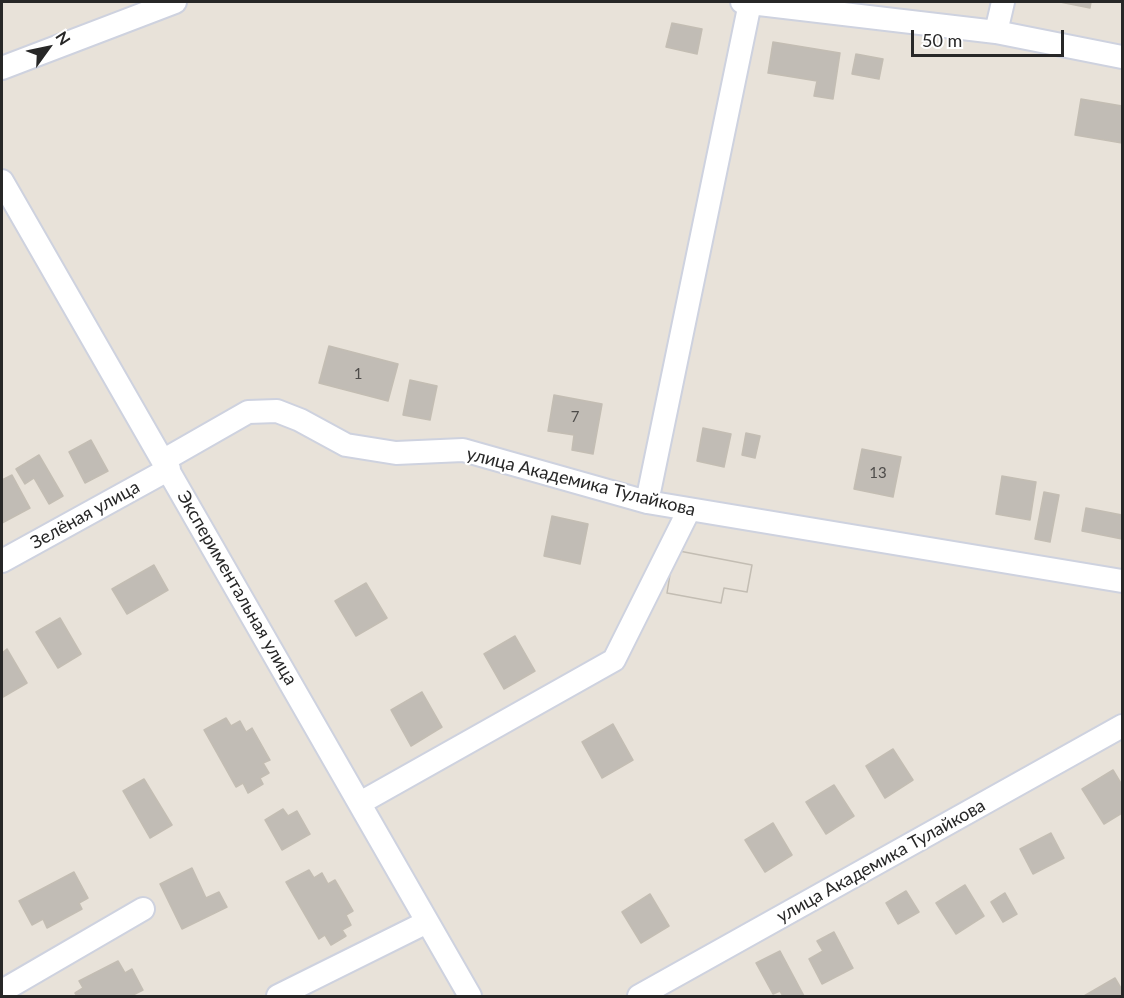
<!DOCTYPE html>
<meta charset="utf-8">
<style>
body{margin:0}
#map{position:relative;width:1124px;height:998px;overflow:hidden;background:#e8e2d9;font-family:Lato,sans-serif}
canvas{display:block}
.frame{position:absolute;inset:0;border:3px solid #272727;pointer-events:none}
.north{position:absolute;left:18px;top:18px;width:60px;height:60px;-webkit-text-stroke:4px #fff;paint-order:stroke;rotate:57deg;font-size:16px;font-weight:700;line-height:24px;text-align:center;color:#272727}
.north::after{content:'';display:block;margin:auto;width:21px;height:27px;background:#272727;clip-path:polygon(50% 0,100% 100%,50% 72%,0 100%)}
.scale{position:absolute;left:911px;top:30px;width:153px;height:27px;box-sizing:border-box;border:3px solid #272727;border-top:0;padding-left:8px;font-size:18px;line-height:21px;white-space:nowrap;color:#272727;-webkit-text-stroke:4px #fff;paint-order:stroke}
</style>
<div id="map">
<canvas width="1124" height="998"></canvas>
<div class="frame"></div>
<div class="north">N</div>
<div class="scale">50 m</div>
</div>
<script>
const context = document.querySelector('canvas').getContext('2d');
context.lineJoin = 'round';
function fill(path, color) {
  context.fillStyle = color;
  context.fill(path, 'evenodd');
}
function poly(rows) {
  const path = new Path2D();
  for (const r of rows) {
    path.moveTo(r[0], r[1]);
    for (let i = 2; i < r.length; i += 2) path.lineTo(r[i], r[i + 1]);
  }
  return path;
}
function strokePath(path, color, width, dash) {
  context.strokeStyle = color;
  context.lineWidth = width;
  context.lineCap = dash ? 'butt' : 'round';
  context.setLineDash(dash || []);
  context.stroke(path);
}
function label(font, color, halo, rows, align = 'center') {
  context.font = font + ' Lato,sans-serif';
  context.lineWidth = 4.5;
  context.setLineDash([]);
  context.textBaseline = 'middle';
  context.strokeStyle = halo;
  context.fillStyle = color;
  for (const [text, x, y, turn = 0] of rows) {
    context.save();
    context.translate(x, y);
    context.rotate((+turn || 0) * Math.PI / 180);
    context.textAlign = isNaN(turn) ? turn : align;
    if (halo) context.strokeText(text, 0, 0);
    context.fillText(text, 0, 0);
    context.restore();
  }
}
const building = poly([
 [1060,2,1091,2,1090,8,1060,2],
 [672,23,702,29,697,54,666,47,672,23],
 [773,42,840,53,833,99,814,96,817,81,768,73,773,42],
 [856,54,883,59,879,79,852,74,856,54],
 [1081,99,1122,106,1122,143,1075,135,1081,99],
 [329,346,398,364,388,401,319,383,329,346],
 [410,380,437,386,430,420,403,415,410,380],
 [554,395,602,404,593,454,572,450,574,435,548,431,554,395],
 [703,428,731,434,724,467,697,461,703,428],
 [746,433,760,436,755,458,742,455,746,433],
 [91,440,108,471,85,483,69,452,91,440],
 [862,449,901,457,893,497,854,489,862,449],
 [39,455,63,496,49,504,34,478,25,484,16,469,39,455],
 [12,475,30,508,2,523,2,480,12,475],
 [1002,476,1036,482,1030,520,996,514,1002,476],
 [1044,492,1059,495,1050,542,1035,539,1044,492],
 [1086,508,1122,515,1122,539,1082,531,1086,508],
 [552,516,588,524,580,564,544,556,552,516],
 [674,550,752,565,747,592,724,588,721,603,667,593,674,550],
 [674,550,752,565,747,592,724,588,721,603,667,593,674,550],
 [154,565,168,590,127,614,112,589,154,565],
 [366,583,387,618,356,636,335,601,366,583],
 [60,618,81,654,58,668,36,632,60,618],
 [515,636,535,671,504,689,484,654,515,636],
 [7,649,27,683,3,697,2,694,2,653,7,649],
 [422,692,442,727,411,746,391,710,422,692],
 [226,718,231,726,240,721,246,732,252,728,270,760,263,763,269,773,260,778,263,784,248,793,243,783,236,787,204,730,226,718],
 [613,724,633,760,602,778,582,742,613,724],
 [893,749,913,780,885,798,866,766,893,749],
 [1113,770,1122,785,1122,813,1104,824,1082,789,1113,770],
 [144,779,172,825,150,838,123,791,144,779],
 [834,785,854,816,826,834,806,802,834,785],
 [283,809,288,816,297,811,310,834,282,850,265,820,283,809],
 [773,823,792,855,765,872,745,840,773,823],
 [1051,833,1064,858,1033,874,1020,849,1051,833],
 [192,868,206,898,219,892,227,907,182,929,160,884,192,868],
 [309,870,314,878,322,873,328,884,335,880,353,911,346,915,351,925,342,930,346,936,331,945,325,935,319,939,286,882,309,870],
 [74,872,88,898,79,903,82,909,47,928,43,919,32,925,19,901,74,872],
 [965,885,984,916,956,934,936,903,965,885],
 [906,891,919,912,898,924,886,903,906,891],
 [1005,893,1017,914,1003,922,991,902,1005,893],
 [650,894,669,926,641,943,622,912,650,894],
 [834,932,853,968,822,984,809,959,823,951,817,941,834,932],
 [780,951,804,996,783,996,780,991,773,994,756,963,780,951],
 [118,961,125,973,132,969,143,990,131,996,77,996,75,993,83,988,79,981,118,961],
 [1115,978,1122,990,1122,996,1084,996,1115,978]
]);
fill(building, '#c1bcb5');
strokePath(building, '#c3bdb3', 1.5);
const minor = poly([
 [742,2,996,32,1122,57],
 [996,32,1003,2],
 [2,68,175,2],
 [2,181,470,996],
 [164,460,248,412,277,411,300,420,346,445,396,453,463,450,647,502,1122,581],
 [647,502,750,3],
 [2,561,169,469],
 [360,803,614,660,689,510],
 [2,991,143,909],
 [278,996,427,922],
 [639,996,1122,726]
]);
strokePath(minor, '#ced2df', 26);
strokePath(minor, '#fff', 22);
label('15px', '#4e4c4a', null, [
 ["1",358,374],
 ["7",575,417],
 ["13",878,473]
]);
label('18px', '#272727', '#fff', [
 ["улица Академика Тулайкова",581,482,14],
 ["Зелёная улица",85,515,-29],
 ["Экспериментальная улица",237,588,60],
 ["улица Академика Тулайкова",881,861,-29]
]);
</script>
